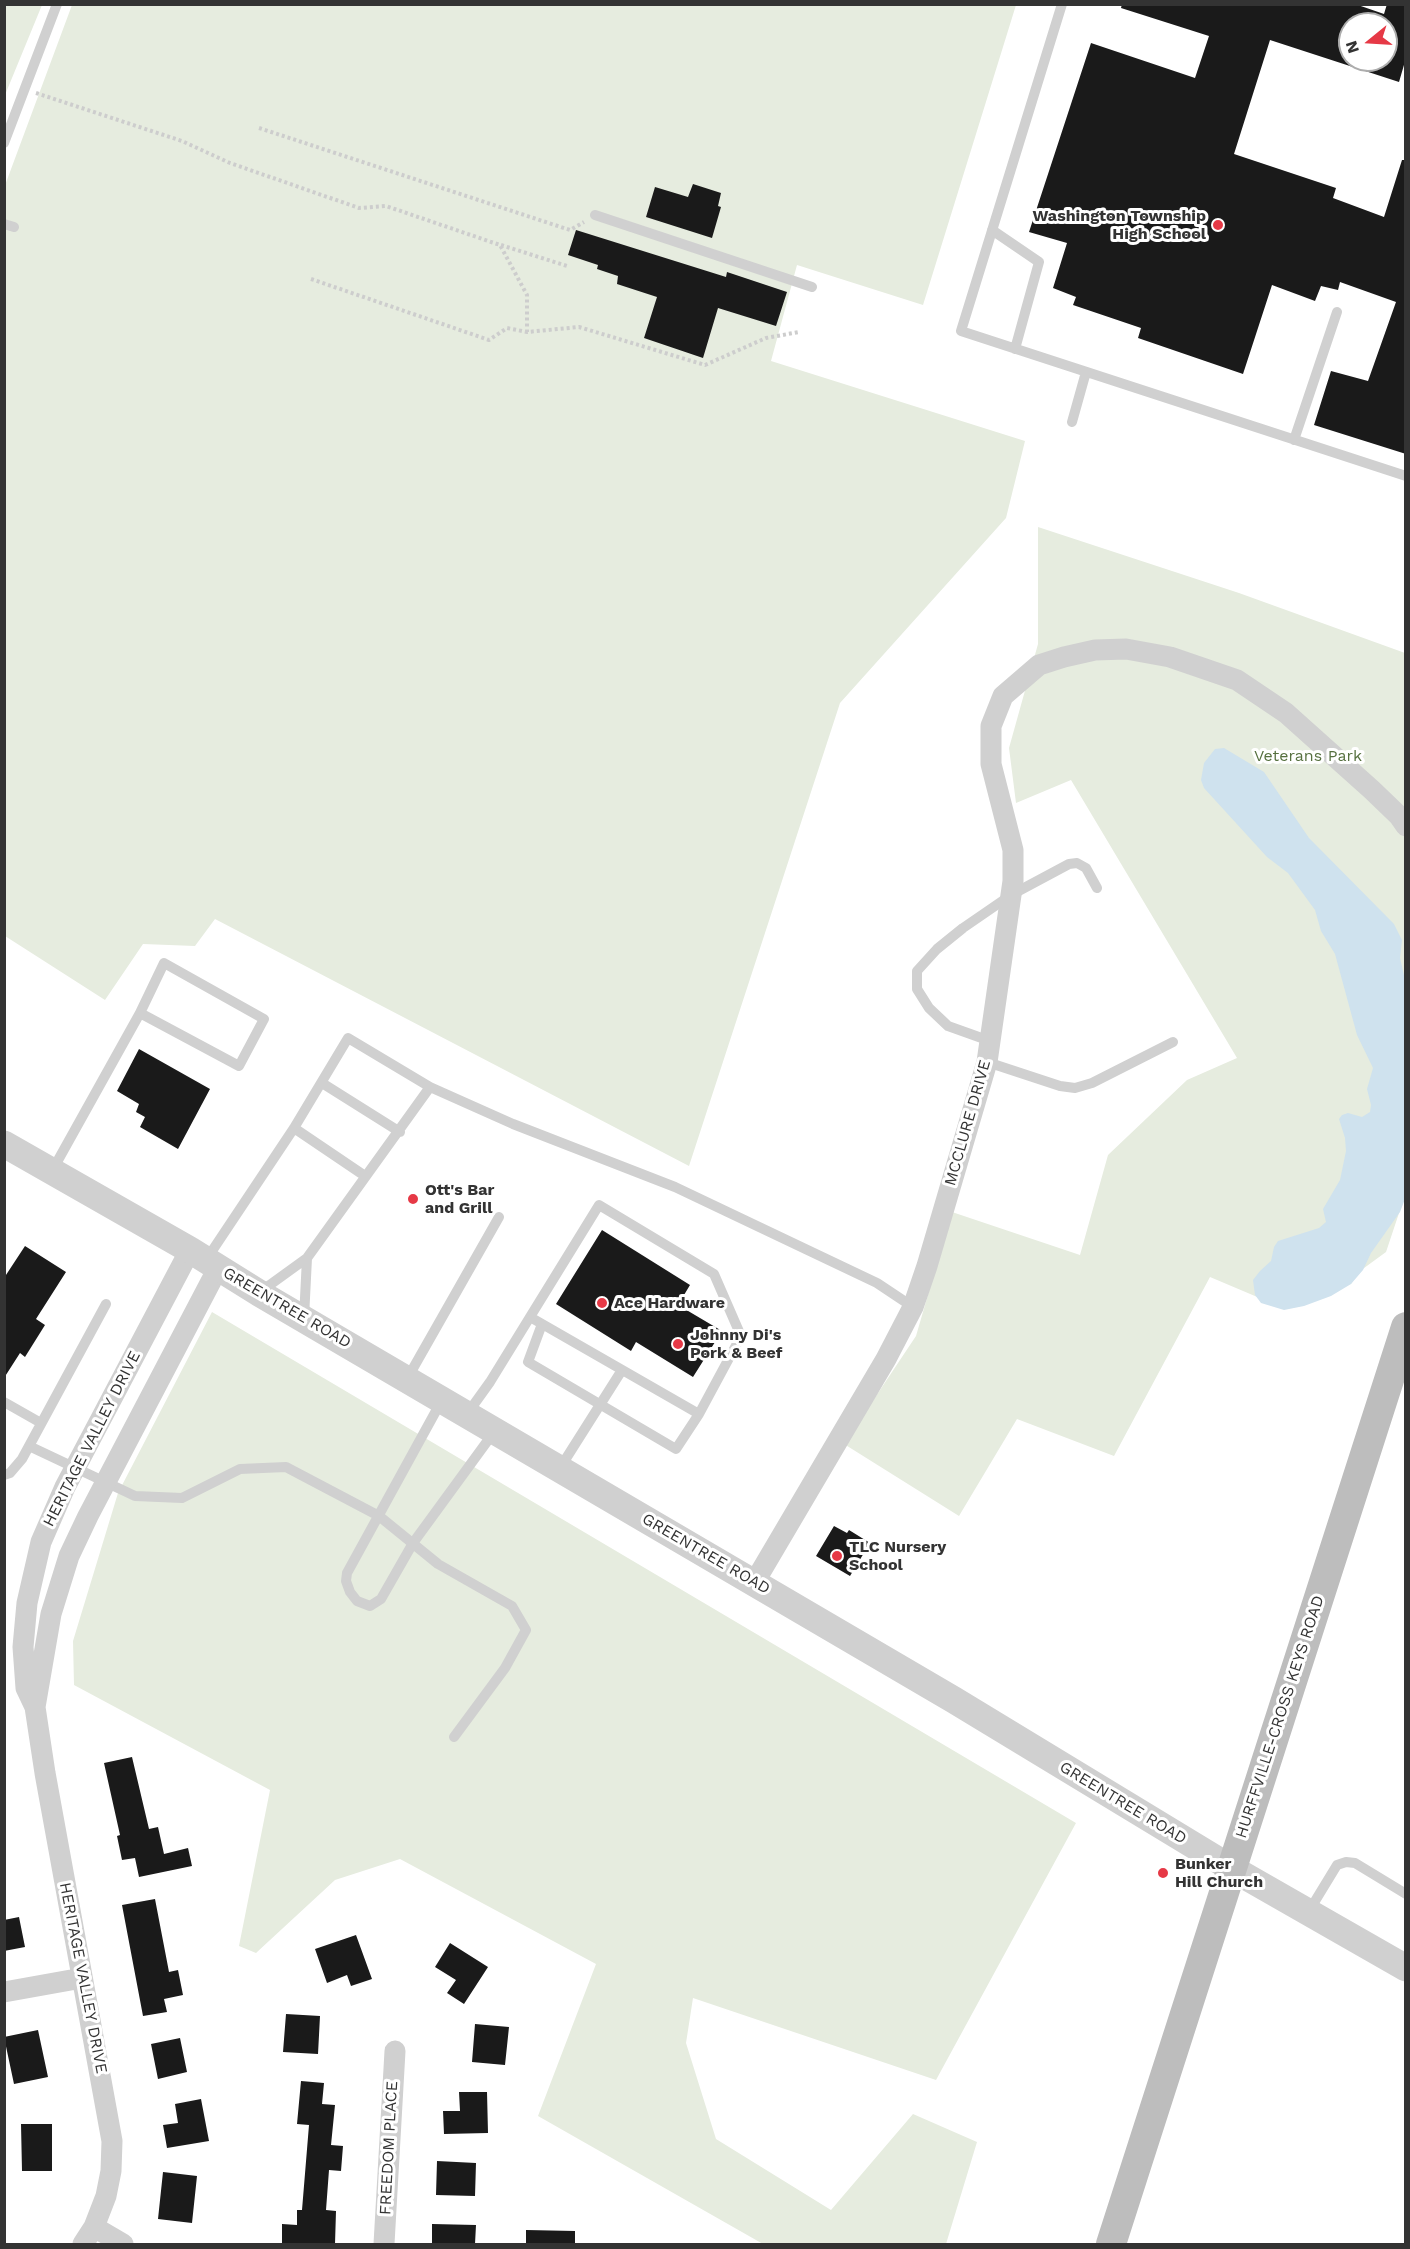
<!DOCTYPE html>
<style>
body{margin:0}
#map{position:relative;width:1410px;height:2249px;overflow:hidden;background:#fff;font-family:"Work Sans",sans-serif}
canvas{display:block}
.frame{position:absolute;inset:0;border:6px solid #333;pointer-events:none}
.north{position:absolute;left:1338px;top:12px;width:60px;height:60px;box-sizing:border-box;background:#fff;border:2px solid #adadad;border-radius:50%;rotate:252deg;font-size:16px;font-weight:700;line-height:24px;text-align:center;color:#333}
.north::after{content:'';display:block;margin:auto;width:21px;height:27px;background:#e63946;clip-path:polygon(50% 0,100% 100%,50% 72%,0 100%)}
</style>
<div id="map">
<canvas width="1410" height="2249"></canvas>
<div class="frame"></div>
<div class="north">N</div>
</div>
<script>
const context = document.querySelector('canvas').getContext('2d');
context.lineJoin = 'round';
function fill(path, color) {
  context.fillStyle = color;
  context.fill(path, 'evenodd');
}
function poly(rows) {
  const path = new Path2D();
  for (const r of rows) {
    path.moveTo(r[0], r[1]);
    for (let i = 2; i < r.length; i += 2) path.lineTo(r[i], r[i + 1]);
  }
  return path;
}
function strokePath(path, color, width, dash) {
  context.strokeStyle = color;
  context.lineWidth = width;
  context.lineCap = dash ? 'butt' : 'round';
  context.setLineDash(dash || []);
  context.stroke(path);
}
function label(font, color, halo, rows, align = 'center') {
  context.font = font + ' "Work Sans",sans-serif';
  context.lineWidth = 6;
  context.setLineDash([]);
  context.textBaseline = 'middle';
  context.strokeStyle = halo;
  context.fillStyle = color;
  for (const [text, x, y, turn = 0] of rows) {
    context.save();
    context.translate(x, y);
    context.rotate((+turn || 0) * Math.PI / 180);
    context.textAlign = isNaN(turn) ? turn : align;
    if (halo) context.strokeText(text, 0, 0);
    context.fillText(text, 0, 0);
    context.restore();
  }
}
fill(poly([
 [5,4,42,5,5,95,4,5],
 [72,5,1016,5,923,305,797,265,771,361,1025,441,1006,518,840,703,689,1166,215,919,195,946,143,944,105,1000,5,936,4,188],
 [1038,527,1239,593,1405,653,1406,1192,1386,1252,1360,1271,1351,1284,1308,1293,1262,1299,1210,1277,1114,1456,1017,1419,959,1516,844,1444,916,1336,952,1212,1080,1255,1108,1155,1187,1080,1237,1058,1071,780,1016,803,1009,748,1038,644],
 [212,1312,1076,1823,936,2080,693,1998,686,2043,716,2139,831,2210,913,2114,977,2142,946,2244,763,2244,538,2116,596,1964,400,1859,335,1880,256,1953,239,1946,270,1790,74,1685,73,1641,118,1493]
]), '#e6ecdf');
fill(poly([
 [1224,748,1264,772,1309,838,1394,924,1402,940,1400,958,1406,984,1405,1199,1400,1212,1371,1253,1363,1270,1351,1284,1331,1296,1304,1306,1284,1310,1261,1303,1255,1295,1253,1280,1260,1271,1271,1261,1274,1247,1278,1241,1319,1228,1326,1222,1323,1209,1340,1180,1346,1151,1345,1138,1339,1119,1342,1115,1348,1113,1362,1117,1370,1112,1371,1105,1367,1089,1373,1068,1357,1035,1335,954,1321,931,1315,910,1288,873,1267,857,1204,788,1201,780,1204,763,1215,749]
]), '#cfe2ee');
fill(poly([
 [1122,4,1355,4,1384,14,1387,4,1406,4,1406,58,1399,82,1270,40,1234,154,1336,188,1333,198,1384,217,1402,160,1406,160,1406,454,1314,425,1331,371,1368,381,1396,302,1340,282,1338,290,1321,286,1315,301,1272,285,1243,374,1138,338,1141,328,1073,305,1076,297,1053,288,1067,243,1029,232,1091,43,1195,78,1209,36,1121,8],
 [1350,24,1386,24,1386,60,1350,60],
 [693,184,721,193,718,206,721,207,712,238,646,217,655,187,688,197],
 [576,230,726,277,727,272,787,292,776,326,718,308,703,358,644,338,657,297,617,284,618,276,597,269,598,265,568,255],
 [139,1049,210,1089,178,1149,140,1127,145,1117,136,1112,139,1104,117,1091],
 [602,1230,690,1285,678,1305,722,1331,693,1377,636,1342,631,1351,556,1304],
 [25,1246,66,1272,36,1319,45,1325,25,1357,20,1353,4,1378,4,1278],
 [834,1526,847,1533,849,1530,870,1543,850,1576,816,1556],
 [132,1757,149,1829,158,1827,164,1854,188,1848,192,1866,139,1877,135,1858,122,1860,117,1836,120,1835,104,1763],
 [155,1899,169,1972,178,1970,183,1995,164,1999,167,2012,143,2016,122,1905],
 [19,1917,25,1947,4,1951,4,1920],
 [356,1935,372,1979,351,1986,347,1975,327,1983,315,1949],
 [450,1943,488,1967,464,2004,447,1993,456,1980,435,1967],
 [286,2014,320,2016,318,2054,283,2052],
 [475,2024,509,2027,505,2065,472,2062],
 [38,2030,48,2077,14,2084,4,2037],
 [180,2038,187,2072,158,2079,151,2044],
 [301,2081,324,2083,322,2104,335,2105,331,2145,343,2146,341,2171,329,2170,326,2210,336,2211,335,2244,282,2244,282,2224,297,2225,297,2210,302,2210,309,2125,297,2124],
 [459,2092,487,2092,488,2133,444,2134,443,2111,460,2111],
 [201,2099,209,2141,167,2148,163,2125,178,2123,175,2104],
 [21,2124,52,2124,52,2171,22,2171],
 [437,2161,476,2163,475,2196,436,2195],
 [163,2172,197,2176,192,2223,158,2219],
 [432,2224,476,2225,475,2244,432,2244],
 [526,2230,575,2231,575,2244,526,2244]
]), '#1a1a1a');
strokePath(poly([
 [36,93,182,141,230,163,359,208,386,206,500,245,527,295,527,332],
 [259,128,570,230,584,222],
 [501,245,567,266],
 [311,279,489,340,507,328,527,332,579,327,705,365,766,338,799,332]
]), '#cdcdcd', 4, [3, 3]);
strokePath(poly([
 [1062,4,961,331,1406,476],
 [4,143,57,4],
 [595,215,812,287],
 [4,224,14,227],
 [992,230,1039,262,1015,349],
 [1072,422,1086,372],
 [1294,440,1337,312],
 [990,1041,948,1026,929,1008,917,989,917,971,937,949,963,928,1011,895,1069,864,1077,863,1086,868,1097,888],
 [987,1062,1060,1086,1075,1088,1092,1083,1173,1042],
 [322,1083,400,1132],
 [430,1087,513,1124,675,1187,877,1283,913,1307],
 [294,1128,365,1176],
 [52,1171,140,1013,164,963,264,1019,239,1066,140,1013],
 [206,1260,294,1128,348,1038,430,1087,307,1258],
 [260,1292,307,1258,304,1318],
 [542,1324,528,1362,676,1449,699,1414],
 [407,1379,499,1217],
 [442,1400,347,1573,346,1581,350,1592,357,1601,370,1606,381,1599,413,1543,494,1432],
 [4,1402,41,1423],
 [467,1414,490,1382,530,1317,599,1205,714,1274,741,1336,699,1414,530,1317],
 [29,1446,135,1496,182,1498,240,1469,286,1467,379,1516,438,1564,512,1606,526,1630,505,1668,454,1737],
 [560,1468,622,1370],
 [4,1475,10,1473,22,1459,106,1304],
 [1309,1911,1337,1865,1346,1862,1355,1863,1406,1894]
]), '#d0d0d0', 10);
strokePath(poly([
 [754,1583,886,1359,913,1307,927,1266,987,1062,1013,881,1013,850,991,764,991,726,1003,696,1039,665,1064,657,1095,650,1126,649,1170,657,1237,680,1286,713,1372,790,1399,816,1406,826],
 [35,1707,26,1688,23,1647,27,1603,41,1542,65,1487,190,1250],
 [4,1992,82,1978],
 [94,2227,123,2244],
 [83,2244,94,2227,106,2196,111,2171,112,2141,45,1773,35,1707,51,1614,69,1556,88,1516,218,1268],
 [384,2244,395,2051]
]), '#d0d0d0', 21);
strokePath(poly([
 [4,1144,190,1250,259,1293,954,1700,1231,1868,1406,1968]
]), '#d0d0d0', 27);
strokePath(poly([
 [1111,2244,1406,1327]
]), '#bdbdbd', 30);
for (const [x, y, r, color] of [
 [1218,225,6,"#e63946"],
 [413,1199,6,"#e63946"],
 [602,1303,6,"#e63946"],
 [678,1344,6,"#e63946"],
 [837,1556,6,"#e63946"],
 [1163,1873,6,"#e63946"]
]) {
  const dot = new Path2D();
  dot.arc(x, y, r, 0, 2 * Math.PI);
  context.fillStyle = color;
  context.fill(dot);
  strokePath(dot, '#fff', 2);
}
label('bold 16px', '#333', '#fff', [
 ["Washington Township",1206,216,"right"],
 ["High School",1206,234,"right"],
 ["Ott's Bar",425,1190],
 ["and Grill",425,1208],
 ["Ace Hardware",614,1303],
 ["Johnny Di's",690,1335],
 ["Pork & Beef",690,1353],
 ["TLC Nursery",849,1547],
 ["School",849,1565],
 ["Bunker",1175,1864],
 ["Hill Church",1175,1882]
], 'left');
label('16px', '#56703f', '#fff', [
 ["Veterans Park",1308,756]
]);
label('16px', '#333', '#fff', [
 ["MCCLURE DRIVE",968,1123,-74],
 ["GREENTREE ROAD",287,1308,30],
 ["HERITAGE VALLEY DRIVE",92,1439,-63],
 ["GREENTREE ROAD",706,1554,30],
 ["HURFFVILLE-CROSS KEYS ROAD",1280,1717,-72],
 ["GREENTREE ROAD",1123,1803,31],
 ["HERITAGE VALLEY DRIVE",83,1978,79],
 ["FREEDOM PLACE",389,2148,-87]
]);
</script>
